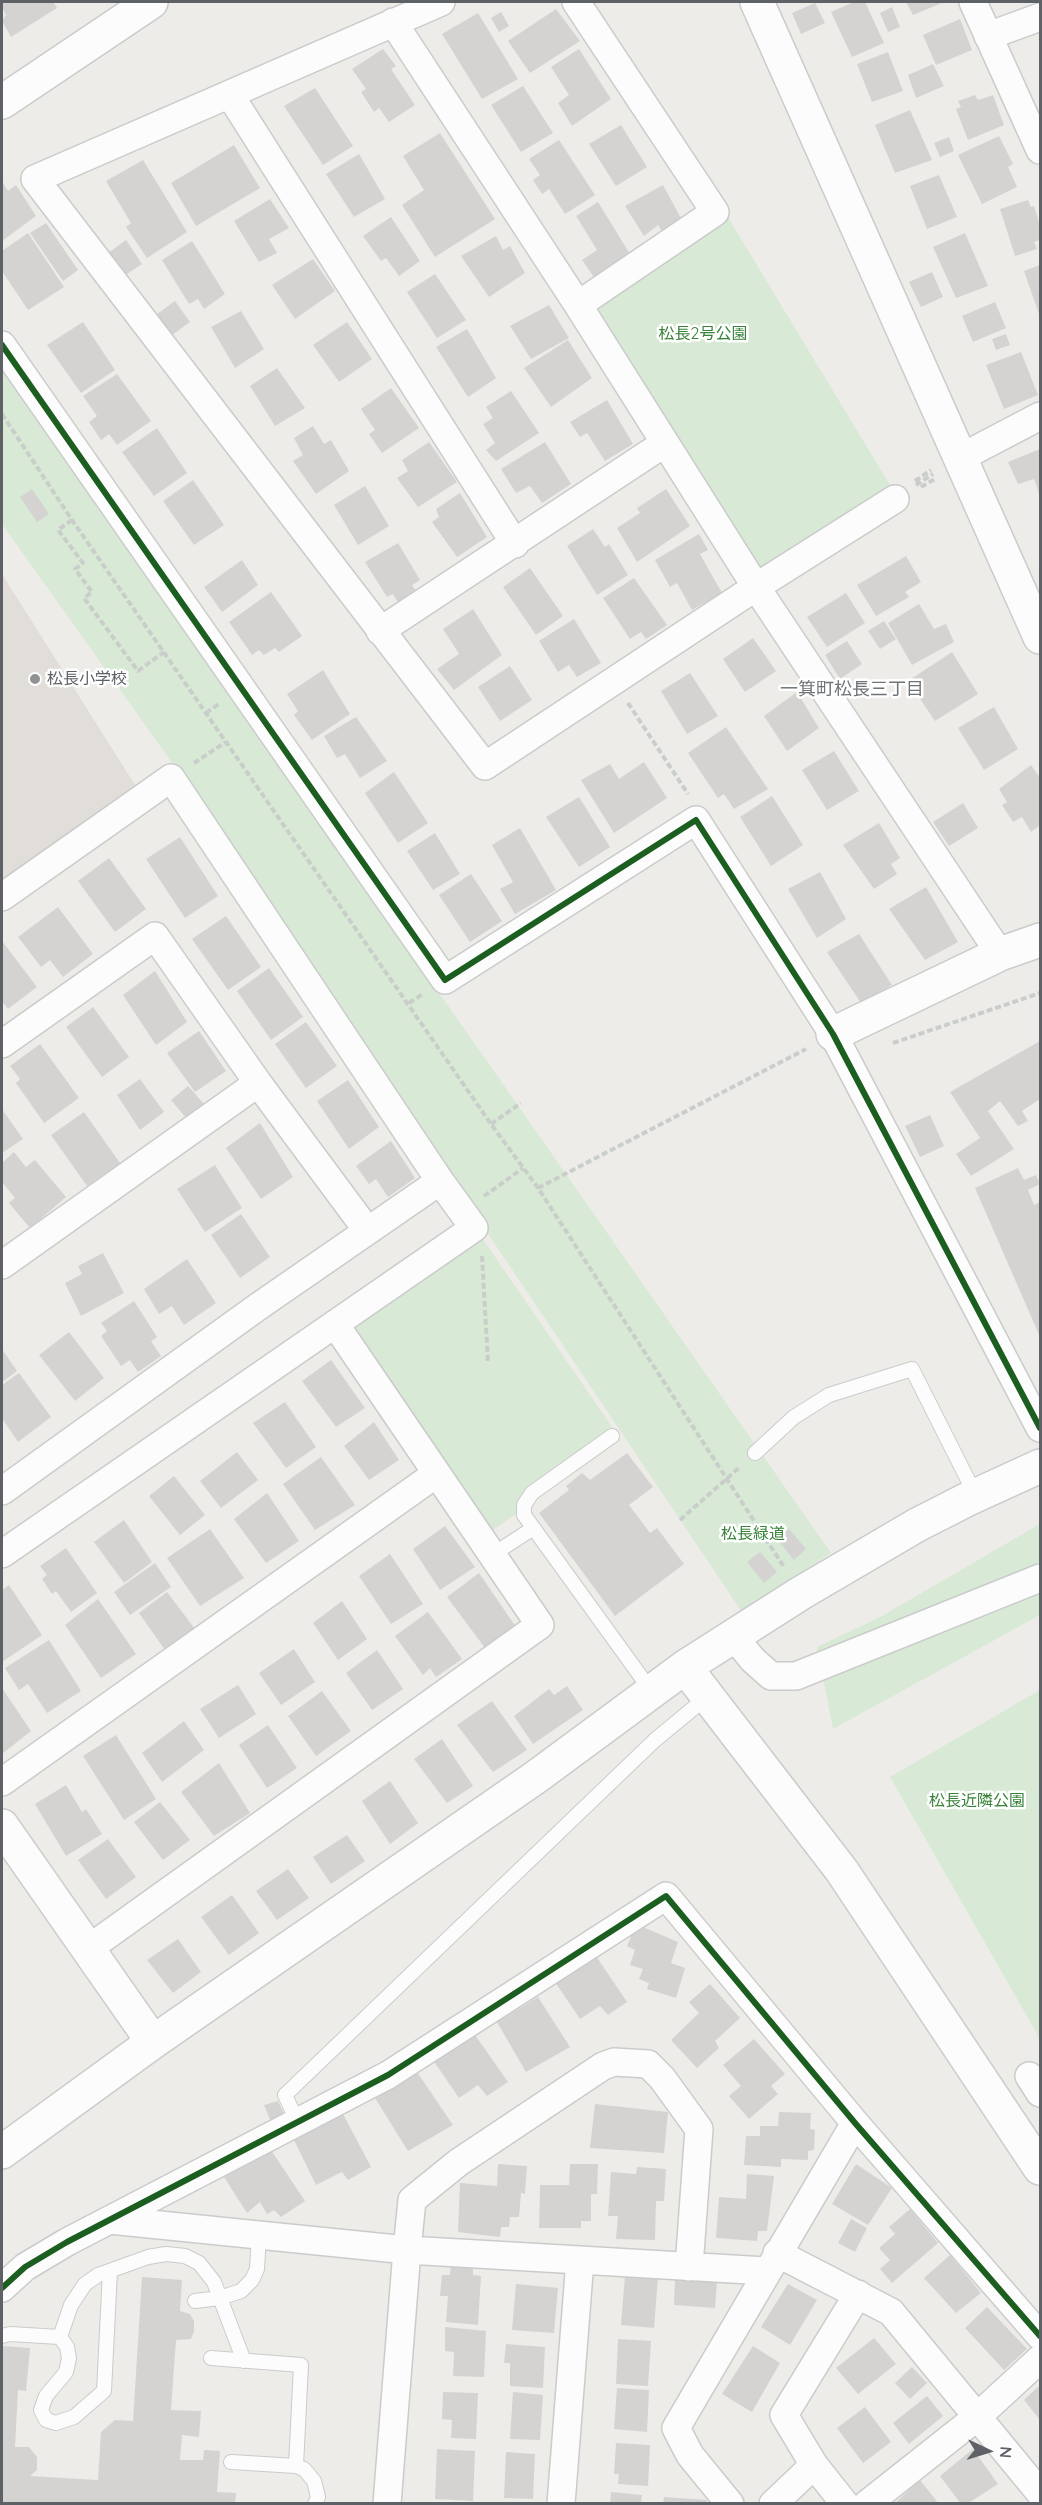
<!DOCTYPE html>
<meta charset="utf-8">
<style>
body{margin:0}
#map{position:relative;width:1042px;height:2505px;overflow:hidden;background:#eeece9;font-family:Quicksand,sans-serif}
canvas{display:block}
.frame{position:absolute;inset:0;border:3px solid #5e6266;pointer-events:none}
.north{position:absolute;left:958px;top:2421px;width:60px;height:60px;-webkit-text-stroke:4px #fff;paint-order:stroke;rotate:94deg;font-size:16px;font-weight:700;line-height:24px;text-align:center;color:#5e6266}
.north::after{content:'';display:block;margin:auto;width:21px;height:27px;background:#5e6266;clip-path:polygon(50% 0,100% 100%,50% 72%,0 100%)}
</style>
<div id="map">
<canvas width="1042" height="2505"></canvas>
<div class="frame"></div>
<div class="north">N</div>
</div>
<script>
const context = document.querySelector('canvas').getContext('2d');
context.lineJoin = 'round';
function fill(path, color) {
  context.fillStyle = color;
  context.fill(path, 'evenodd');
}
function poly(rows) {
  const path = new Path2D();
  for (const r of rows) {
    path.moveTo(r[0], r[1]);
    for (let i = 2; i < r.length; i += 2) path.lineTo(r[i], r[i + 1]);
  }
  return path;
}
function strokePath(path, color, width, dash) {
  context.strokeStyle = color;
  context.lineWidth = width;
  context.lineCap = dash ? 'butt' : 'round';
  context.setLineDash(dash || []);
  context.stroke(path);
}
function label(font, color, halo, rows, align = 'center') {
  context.font = font + ' Quicksand,"Noto Sans JP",sans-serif';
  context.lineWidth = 5;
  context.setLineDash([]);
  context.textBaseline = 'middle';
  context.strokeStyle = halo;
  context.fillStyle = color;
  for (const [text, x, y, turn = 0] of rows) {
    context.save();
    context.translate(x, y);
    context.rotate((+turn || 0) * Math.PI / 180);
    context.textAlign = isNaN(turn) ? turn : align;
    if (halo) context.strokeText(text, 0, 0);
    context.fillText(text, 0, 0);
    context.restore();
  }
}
fill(poly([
 [2,574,135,785,2,882]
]), '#e1ded9');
fill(poly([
 [726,214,893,490,759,576,589,308],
 [2,368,831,1553,742,1612,170,760,2,524],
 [482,1238,621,1440,490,1532,351,1329],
 [1040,1524,1040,1615,833,1729,817,1647,882,1616],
 [1040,1690,1040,2039,890,1777]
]), '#d8e9d5');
fill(poly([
 [2,2,53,2,57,8,11,37,2,21,6,15,2,7],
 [854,2,865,2,884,43,852,57,831,12],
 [906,2,944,2,913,15],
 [815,3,825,23,801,34,792,13],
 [892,7,900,27,888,32,880,13],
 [556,9,580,41,530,73,508,41],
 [501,12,509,26,499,32,491,18],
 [478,13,518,79,482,99,442,34],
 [960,19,972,50,936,65,923,35],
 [383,49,396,66,391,69,415,105,389,122,379,108,374,112,361,92,366,89,352,69],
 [579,49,611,99,572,126,558,103,569,95,551,67],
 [888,52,903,91,872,102,857,64],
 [933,64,944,86,916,98,908,75],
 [523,86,553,133,521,152,491,105],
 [315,88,353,146,323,165,284,106],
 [975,95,978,100,993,95,1004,125,968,140,956,109,961,107,958,101],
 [910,110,932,160,895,173,875,125],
 [621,125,647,167,616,186,589,144],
 [440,133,495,219,435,257,402,205,424,190,403,156],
 [999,136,1013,164,1008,167,1017,187,982,204,958,155],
 [949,137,954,151,940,157,934,143],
 [559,140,595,195,565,214,549,189,542,194,533,180,540,175,529,159],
 [234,145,260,188,196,226,171,183],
 [359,154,385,199,354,217,326,174],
 [143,160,187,232,147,258,126,227,131,223,106,181],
 [939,175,957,217,927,229,910,186],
 [2,181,8,191,16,185,36,216,2,241],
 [663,185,683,222,664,234,658,225,644,236,625,206],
 [270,199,289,228,269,239,277,253,259,262,234,221],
 [1028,200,1031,207,1034,206,1040,226,1040,240,1034,242,1037,249,1015,256,1000,209],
 [598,202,630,254,594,277,582,260,597,250,576,216],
 [391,217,420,261,399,276,386,258,381,261,363,236],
 [46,223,78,270,63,281,30,233],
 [28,233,64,287,28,310,2,271,2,251],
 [965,233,988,286,956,298,933,247],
 [496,236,503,250,510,246,525,273,489,297,461,256],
 [126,240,142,264,124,276,108,253],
 [192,241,225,294,204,309,198,299,189,304,162,260],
 [313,259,335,291,295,319,272,285],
 [1040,265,1040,317,1024,271],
 [932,272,943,297,921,307,909,282],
 [435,274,466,320,437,338,407,292],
 [175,301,190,322,172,335,157,314],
 [995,302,1006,328,973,342,962,316],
 [549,305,569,338,531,359,510,326],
 [241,311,264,349,235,368,211,327],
 [83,322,115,370,81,393,47,345],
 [347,322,372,359,339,382,313,345],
 [467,329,496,378,468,397,436,347],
 [1006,334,1010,345,996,350,992,339],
 [568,340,592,378,551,407,524,368],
 [1021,352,1038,395,1004,409,986,365],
 [277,368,305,408,275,426,250,386],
 [117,374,151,421,117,445,109,434,101,440,89,422,97,416,83,396],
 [391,388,419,428,382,453,369,434,375,430,361,409],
 [511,391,539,433,496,461,486,450,495,443,483,424,493,418,486,407],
 [607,400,633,444,605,461,587,433,580,437,570,422],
 [313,426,324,444,331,440,349,471,316,494,293,461,303,455,294,438],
 [157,428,187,473,154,496,122,452],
 [429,442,457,482,418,507,397,478,408,471,402,460],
 [545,442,571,484,542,503,530,486,516,493,501,469],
 [1040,449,1040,496,1034,479,1018,484,1008,462],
 [193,480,224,525,194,545,163,501],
 [365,486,389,526,358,545,334,505],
 [32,489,49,514,37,522,20,497],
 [666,489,690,526,637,562,617,528,640,513,637,508],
 [460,493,487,537,457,557,432,522,439,517,436,509],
 [593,529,605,547,609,544,628,575,597,595,567,546],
 [699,534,708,550,700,554,722,593,692,610,677,583,670,587,655,560],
 [398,543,420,580,412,585,419,595,400,606,393,594,387,597,365,562],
 [906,556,921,582,905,592,909,597,876,616,857,585],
 [242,560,258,585,222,612,204,587],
 [530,568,563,616,536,635,503,587],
 [634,578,667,625,646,639,641,632,630,639,603,598],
 [271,592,302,636,279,652,275,648,264,655,259,650,252,655,229,622],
 [846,593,865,623,827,647,807,617],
 [919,604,934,629,946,624,954,642,912,665,888,623],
 [473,609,502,655,454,690,437,669,459,654,443,629],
 [574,619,601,663,577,677,569,665,558,672,539,641],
 [884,621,896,639,880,649,868,631],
 [753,638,776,671,745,692,723,659],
 [847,641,862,664,840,679,825,655],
 [952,652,978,694,935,721,908,681],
 [510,666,532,700,500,721,478,687],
 [323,670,350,714,312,740,294,715,298,711,287,694],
 [690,673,718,716,687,734,661,691],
 [797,692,819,728,787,751,764,716],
 [994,707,1018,749,984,770,958,728],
 [356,717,387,761,360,778,345,754,337,758,324,736],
 [726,727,768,789,734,809,724,794,718,798,688,753],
 [834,751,859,791,827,810,802,770],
 [644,762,667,798,614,833,581,780,610,764,619,779],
 [1031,765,1040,778,1040,825,1031,832,1022,817,1013,822,1002,805,1007,802,999,789],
 [394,772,428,823,398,843,365,793],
 [772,796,803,845,771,866,740,817],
 [579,797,610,847,579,867,546,817],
 [963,803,978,828,949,846,933,822],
 [879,823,900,858,891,864,897,874,874,889,843,845],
 [520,828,556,890,515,914,500,889,513,882,492,845],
 [435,833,460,874,433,890,407,851],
 [180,837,218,896,185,918,146,859],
 [109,858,146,909,115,932,78,881],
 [820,872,846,919,817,938,788,889],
 [471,874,502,921,470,942,439,895],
 [926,887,958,942,925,960,889,909],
 [58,907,93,954,63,977,50,960,41,967,18,937],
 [226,916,261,967,228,990,192,939],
 [859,934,892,985,861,1003,827,952],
 [2,941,37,987,8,1009,2,1001],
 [269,968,303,1017,271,1040,237,991],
 [155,971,187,1022,156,1045,123,995],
 [93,1007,129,1057,102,1077,66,1027],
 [306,1022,337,1066,306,1088,275,1044],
 [199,1031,226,1071,195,1092,167,1053],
 [1040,1041,1040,1099,1022,1111,1028,1121,1018,1126,1000,1101,988,1111,1014,1149,971,1176,956,1154,980,1138,950,1092],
 [40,1044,79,1098,44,1123,16,1083,20,1079,10,1066],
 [140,1079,164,1112,140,1130,117,1095],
 [348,1080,379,1127,349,1149,317,1101],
 [188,1086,204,1104,187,1119,171,1100],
 [2,1109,23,1139,2,1153],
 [84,1112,120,1163,87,1186,51,1135],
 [930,1115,944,1146,920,1157,905,1126],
 [260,1123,293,1177,261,1199,226,1148],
 [391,1141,415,1178,388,1197,376,1179,369,1184,356,1166],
 [14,1152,26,1167,35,1160,66,1197,30,1228,9,1203,15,1198,2,1182,2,1163],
 [215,1165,242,1208,205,1232,177,1189],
 [1018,1168,1024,1180,1036,1175,1040,1184,1028,1190,1034,1205,1040,1202,1040,1337,975,1188],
 [241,1214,270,1257,240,1278,211,1235],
 [103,1253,124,1293,81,1316,65,1283,82,1274,78,1266],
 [187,1259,216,1303,184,1325,172,1306,159,1314,144,1289],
 [134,1301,157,1337,151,1341,161,1356,138,1372,130,1360,121,1366,101,1336,107,1331,101,1323],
 [69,1332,104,1378,75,1401,39,1355],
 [2,1349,17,1371,2,1382],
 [331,1360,365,1408,336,1427,302,1381],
 [19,1373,51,1417,18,1442,2,1418,2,1385],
 [285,1402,316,1447,286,1468,253,1423],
 [374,1422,399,1460,369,1480,344,1446],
 [237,1452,258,1480,221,1508,200,1481],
 [627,1453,653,1487,629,1505,650,1533,657,1528,684,1564,615,1616,539,1513,569,1490,566,1486,582,1473,590,1480],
 [321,1457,355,1505,315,1530,283,1484],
 [174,1476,205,1515,180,1535,149,1496],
 [267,1493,299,1541,266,1563,234,1519],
 [124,1520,152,1562,124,1583,94,1542],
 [445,1526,475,1567,440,1590,413,1549],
 [210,1529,244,1578,200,1606,167,1558],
 [789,1529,806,1549,794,1560,777,1539],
 [66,1548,97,1593,71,1612,56,1591,52,1594,42,1579,47,1575,40,1566],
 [760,1552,777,1572,764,1583,747,1562],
 [390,1554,423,1604,391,1624,359,1576],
 [155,1563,171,1587,130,1615,114,1592],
 [479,1573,516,1627,485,1648,447,1597],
 [9,1585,42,1635,2,1662,2,1590],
 [167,1592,195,1629,165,1650,139,1613],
 [98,1599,136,1654,101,1678,65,1625],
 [342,1601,367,1639,338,1660,313,1623],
 [428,1612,462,1659,436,1677,430,1668,423,1675,395,1636],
 [49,1640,81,1691,47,1713,28,1684,19,1690,5,1668],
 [294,1649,315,1682,281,1705,259,1673],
 [377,1650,403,1689,372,1710,346,1673],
 [238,1685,256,1714,219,1738,200,1709],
 [567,1686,583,1710,533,1744,514,1716,549,1689,554,1695],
 [2,1688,31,1731,2,1754],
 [322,1691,351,1731,316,1756,288,1716],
 [492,1701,527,1750,493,1772,457,1725],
 [184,1721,204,1750,162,1782,142,1753],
 [268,1725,297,1768,267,1788,239,1745],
 [116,1735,156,1799,124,1820,83,1756],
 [442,1739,473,1786,447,1803,414,1759],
 [219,1763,250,1813,214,1836,181,1792],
 [390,1781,418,1823,390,1844,362,1801],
 [66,1785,82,1812,86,1809,102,1834,66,1856,35,1804],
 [160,1802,190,1840,163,1860,134,1822],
 [347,1835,365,1861,331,1884,313,1857],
 [108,1839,136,1877,106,1899,78,1860],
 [288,1869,309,1898,277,1920,256,1891],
 [232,1895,259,1933,229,1955,201,1917],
 [636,1924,678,1942,671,1963,685,1968,676,1998,647,1989,649,1983,639,1979,643,1969,630,1965,635,1950,627,1946],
 [178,1939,201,1972,173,1993,147,1960],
 [596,1956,627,2002,608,2015,600,2006,580,2019,555,1982],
 [710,1984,740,2018,715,2041,719,2048,697,2068,671,2040,699,2013,689,2002],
 [538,1997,570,2047,526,2072,497,2022],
 [475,2035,508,2082,487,2096,478,2085,459,2098,433,2060],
 [754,2039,785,2074,771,2086,778,2094,749,2119,729,2096,741,2086,723,2065],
 [417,2072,453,2125,408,2151,375,2098],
 [278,2101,285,2116,271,2122,264,2105],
 [595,2104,668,2112,664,2153,590,2148],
 [342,2112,371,2167,348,2180,342,2172,316,2185,292,2136],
 [779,2112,811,2113,810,2129,815,2130,814,2150,808,2151,808,2160,781,2159,781,2167,744,2165,746,2136,760,2136,760,2126,778,2126],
 [271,2150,305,2201,281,2217,274,2210,267,2214,260,2202,247,2213,224,2177],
 [498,2164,527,2166,525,2194,521,2193,519,2217,510,2217,509,2227,501,2227,500,2237,458,2232,460,2183,497,2186],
 [570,2164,598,2164,597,2194,591,2194,591,2221,581,2221,581,2228,539,2228,540,2185,569,2185],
 [856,2164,892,2188,868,2225,832,2204],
 [637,2167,666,2169,664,2201,656,2201,655,2240,616,2239,618,2216,608,2216,611,2172,636,2174],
 [747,2174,774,2176,767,2231,758,2231,757,2241,716,2238,719,2197,746,2199],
 [910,2209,938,2243,892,2283,880,2269,890,2260,879,2248,895,2234,889,2227],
 [851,2219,867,2228,855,2252,838,2243],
 [950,2255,981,2293,956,2313,924,2278],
 [451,2264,473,2265,473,2275,481,2276,478,2325,446,2322,448,2296,440,2296,442,2275,450,2275],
 [625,2275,658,2277,654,2328,621,2325],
 [142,2277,182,2280,180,2311,190,2314,194,2321,194,2331,191,2339,176,2340,171,2410,201,2411,199,2437,182,2435,180,2460,203,2460,204,2450,220,2451,217,2492,236,2493,235,2504,2,2504,2,2346,30,2348,26,2391,18,2390,15,2447,29,2447,37,2457,37,2470,30,2476,98,2480,101,2432,115,2420,133,2421],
 [675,2279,717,2281,715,2308,674,2305],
 [516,2284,558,2288,554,2333,512,2330],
 [788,2284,817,2300,790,2345,761,2327],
 [987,2307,1027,2349,1004,2370,965,2328],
 [445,2327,486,2331,484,2377,453,2376,454,2352,445,2351],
 [874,2338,896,2364,858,2394,836,2368],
 [618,2339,651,2341,648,2386,616,2384],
 [506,2344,545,2347,543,2388,510,2386,510,2363,504,2363],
 [753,2346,780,2363,752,2412,722,2394],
 [912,2367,927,2383,910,2399,895,2383],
 [1040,2385,1040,2420,1024,2400],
 [617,2388,649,2390,647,2432,614,2429],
 [443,2392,478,2393,476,2439,451,2438,452,2420,442,2419],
 [513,2392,543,2395,540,2440,510,2439],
 [927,2396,943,2416,909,2444,893,2423],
 [865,2407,891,2442,863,2463,837,2428],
 [616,2443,650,2445,648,2486,618,2484,619,2474,614,2474],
 [437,2449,475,2451,473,2501,435,2499],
 [973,2449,998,2484,967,2504,961,2504,940,2476],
 [506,2452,535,2454,533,2499,504,2498],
 [920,2480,939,2504,894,2504],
 [611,2492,642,2495,641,2504,610,2504],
 [664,2497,707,2500,706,2504,663,2504]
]), '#d5d3d2');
const service = poly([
 [612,1436,532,1493,524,1505,524,1515,652,1692],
 [755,1453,794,1417,829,1395,912,1369,976,1496],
 [492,1555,532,1529],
 [297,2121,285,2095,655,1740,707,1697],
 [195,2301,220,2298,241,2291,252,2280,257,2269,259,2235],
 [2,2336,10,2334,60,2337,67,2347,69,2358,66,2372,46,2396,41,2410,46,2420,56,2423,74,2417,104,2391,110,2271],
 [60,2337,71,2305,85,2284,98,2275,148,2257,166,2254,185,2256,199,2263,214,2282,244,2361],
 [211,2358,301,2365,296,2466,304,2469,314,2481,318,2497,315,2504],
 [231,2462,296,2466]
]);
const minor = poly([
 [441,2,35,179,485,766,756,587,895,499],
 [576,2,715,212,578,305],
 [973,2,1040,150],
 [393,22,578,305,756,587,1000,954],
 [988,36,1040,17],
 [230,95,515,544],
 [2,345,445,980,696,820,833,1034,1040,1428],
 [960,458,1040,416],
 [380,631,665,443],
 [2,897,171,778,440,1181,259,1306,2,1491],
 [2,1044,155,936,258,1083,367,1230],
 [2,1265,258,1083],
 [2,1554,474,1228,440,1181],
 [734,1637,753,1660,771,1676,796,1676,1040,1578],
 [2,1782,436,1474],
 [88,1949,540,1625,335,1324],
 [1029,2076,1040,2093],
 [110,2220,407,2250,387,2504],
 [777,2253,891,2312,1040,2493],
 [689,2267,699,2129,662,2078,648,2064,614,2062,603,2066,459,2162,412,2200,407,2250,580,2260,766,2271],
 [2,2288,25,2267,67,2242,388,2075,666,1896,855,2123,1040,2336],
 [561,2504,580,2260],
 [730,2504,690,2455,676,2428,855,2123],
 [773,2504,814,2465],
 [845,2504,814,2465,784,2415,858,2294],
 [867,2504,977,2417,1040,2359]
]);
const tertiary = poly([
 [757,2,1040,637],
 [2,102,151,2],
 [833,1034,1000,954,1040,940],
 [685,1667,842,1871,1040,2168],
 [2,1826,153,2042],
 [2,2152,153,2042,536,1777,685,1667,801,1593,917,1525,968,1499,1040,1466]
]);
strokePath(service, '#cacbcb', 16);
strokePath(minor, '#cacbcb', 30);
strokePath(tertiary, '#cacbcb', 36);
strokePath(poly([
 [2,414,72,520,491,1124,538,1188,784,1567],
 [915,481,931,470],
 [916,485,933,474],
 [921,487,935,479],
 [72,520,58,530,83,563,75,569,92,592,84,598,138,671,164,652],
 [628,703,688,794],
 [206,713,220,703],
 [194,763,226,742],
 [409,1003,423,994],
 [893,1043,1040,993],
 [491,1124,521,1103],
 [538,1188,806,1049],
 [484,1196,523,1168],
 [482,1256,488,1363],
 [680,1520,740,1467]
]), '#cacecb', 4, [6, 3]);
strokePath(service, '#fcfcfc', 14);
strokePath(minor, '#fcfcfc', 27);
strokePath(tertiary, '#fcfcfc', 33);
strokePath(poly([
 [2,345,445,980,696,820,833,1034,1040,1428],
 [2,2288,25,2267,67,2242,388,2075,666,1896,855,2123,1040,2336]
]), '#1b5e20', 6);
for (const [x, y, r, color] of [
 [35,679,6,"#909294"]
]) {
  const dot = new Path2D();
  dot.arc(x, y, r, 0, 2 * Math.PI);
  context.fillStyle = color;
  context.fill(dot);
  strokePath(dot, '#fff', 2);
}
label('16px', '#39823a', '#fff', [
 ["松長2号公園",703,334],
 ["松長緑道",753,1534],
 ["松長近隣公園",977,1801]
]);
label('16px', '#5e6266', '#fff', [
 ["松長小学校",47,679]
], 'left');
label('18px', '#6f7478', '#fff', [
 ["一箕町松長三丁目",852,690]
]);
</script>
